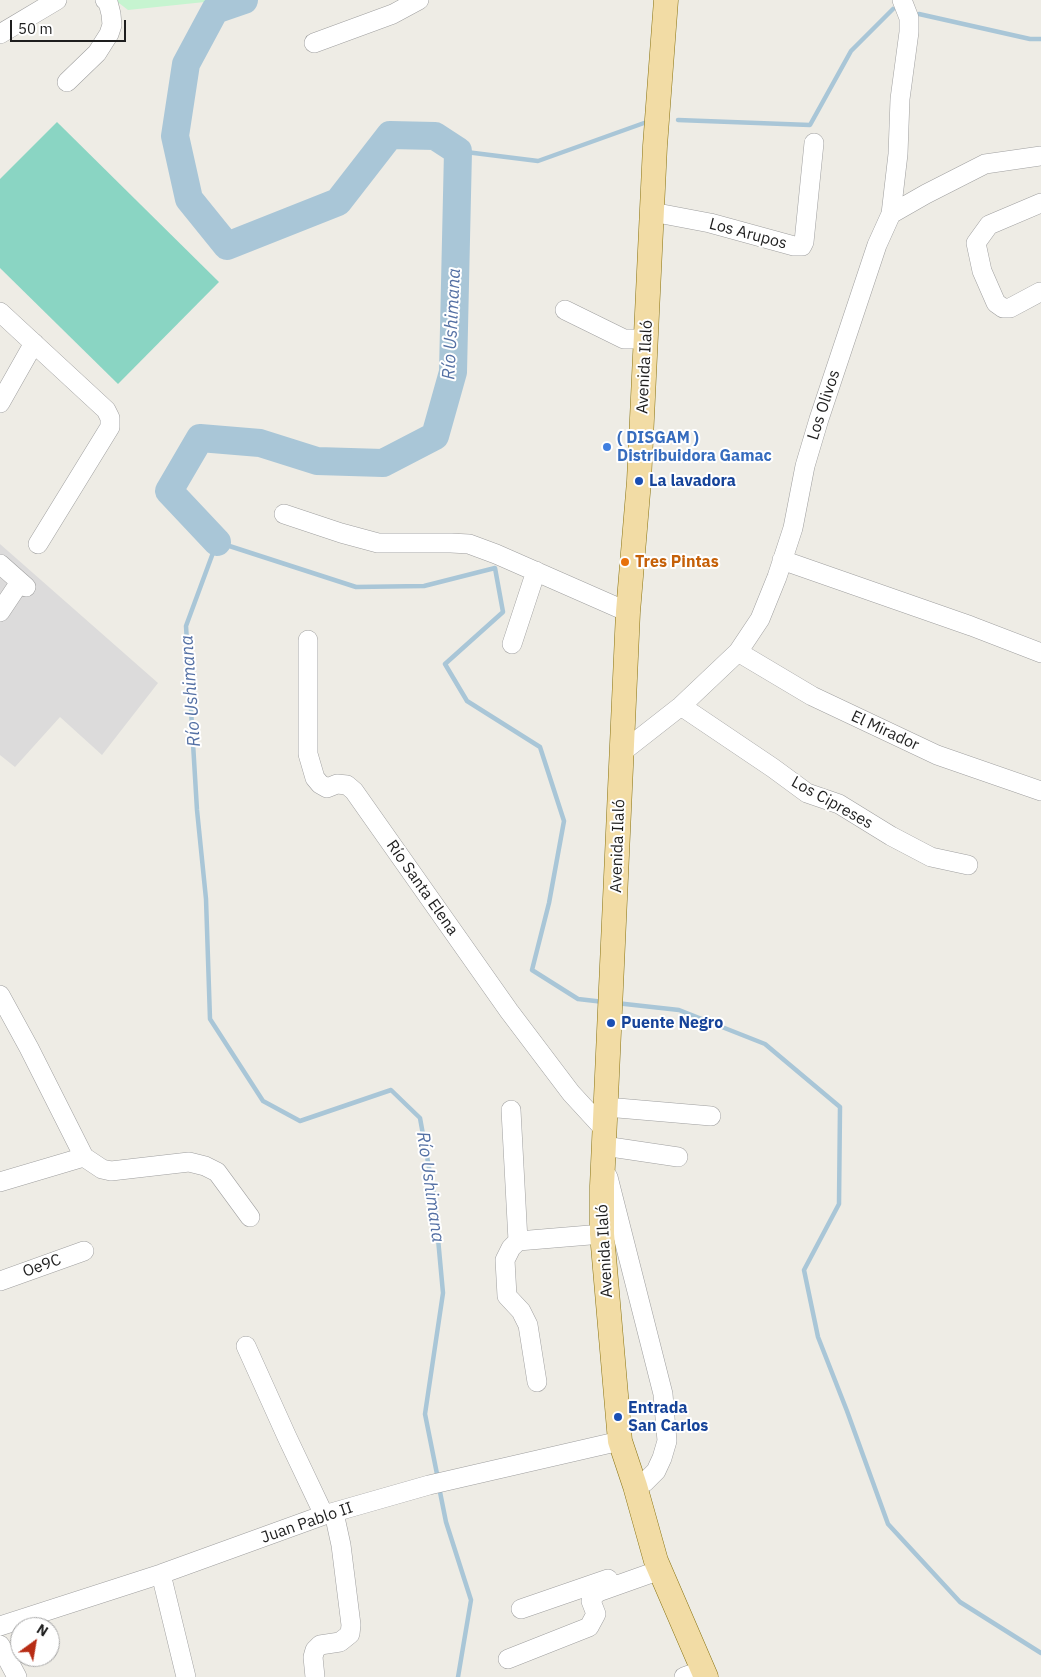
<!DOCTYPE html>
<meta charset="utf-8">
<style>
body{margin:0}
#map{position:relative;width:1041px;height:1677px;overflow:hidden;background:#eeece5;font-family:"IBM Plex Sans",sans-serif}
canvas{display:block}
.north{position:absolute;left:10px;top:1617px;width:50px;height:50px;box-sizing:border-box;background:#fff;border:1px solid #a5a5a5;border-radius:50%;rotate:32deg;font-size:14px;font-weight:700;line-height:20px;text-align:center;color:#1e1e1e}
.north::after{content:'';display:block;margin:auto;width:18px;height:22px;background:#b72c14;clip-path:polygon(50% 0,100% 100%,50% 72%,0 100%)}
.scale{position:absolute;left:10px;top:20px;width:116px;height:22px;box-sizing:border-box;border:2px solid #1e1e1e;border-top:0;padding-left:6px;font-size:15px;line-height:18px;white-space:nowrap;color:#1e1e1e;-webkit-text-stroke:4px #fff;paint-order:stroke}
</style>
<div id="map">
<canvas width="1041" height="1677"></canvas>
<div class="north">N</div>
<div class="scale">50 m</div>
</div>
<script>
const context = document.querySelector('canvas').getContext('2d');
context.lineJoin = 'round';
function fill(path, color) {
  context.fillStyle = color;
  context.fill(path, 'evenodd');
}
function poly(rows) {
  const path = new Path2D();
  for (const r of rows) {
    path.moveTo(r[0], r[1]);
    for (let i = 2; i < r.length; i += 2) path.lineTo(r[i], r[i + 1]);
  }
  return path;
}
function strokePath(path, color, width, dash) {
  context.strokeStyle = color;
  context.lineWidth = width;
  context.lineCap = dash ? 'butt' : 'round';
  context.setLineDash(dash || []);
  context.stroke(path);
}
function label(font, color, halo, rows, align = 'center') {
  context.font = font + ' "IBM Plex Sans",sans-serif';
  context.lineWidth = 4;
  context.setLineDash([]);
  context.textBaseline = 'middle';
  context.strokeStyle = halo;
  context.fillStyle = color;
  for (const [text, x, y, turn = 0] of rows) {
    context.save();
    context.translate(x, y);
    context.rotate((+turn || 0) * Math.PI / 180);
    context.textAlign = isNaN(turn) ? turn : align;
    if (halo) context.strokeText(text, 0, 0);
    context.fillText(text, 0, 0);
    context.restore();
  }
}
fill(poly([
 [0,544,158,683,102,755,60,717,15,767,0,755]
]), '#dcdbdb');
fill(poly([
 [115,0,224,0,128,10]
]), '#c6f4d0');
fill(poly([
 [57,122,219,282,118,384,0,268,0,179]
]), '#8ad5c3');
strokePath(poly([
 [919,14,1030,39,1041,39],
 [678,120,810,125,851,51,893,9],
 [458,151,538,161,644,123],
 [616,1003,679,1010,765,1044,840,1107,839,1204,804,1270,818,1337,847,1411,888,1524,960,1602,1041,1653],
 [438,1479,425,1414,443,1293,434,1195,420,1118,391,1090,300,1121,263,1101,210,1019,206,899,197,810,186,626,217,542,356,587,424,586,495,568,503,612,445,664,467,701,540,747,564,821,549,903,532,970,578,999,604,1002],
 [439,1487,446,1522,471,1600,458,1677]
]), '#a9c6d7', 4.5);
strokePath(poly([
 [217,542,169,491,200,438,260,443,317,461,383,463,435,436,453,372,458,151,435,136,390,135,338,202,227,246,189,199,175,136,186,64,215,10,244,0]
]), '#a9c6d7', 28);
const minor = poly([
 [0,34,57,0],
 [314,43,393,14,419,0],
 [67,82,97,53,109,34,112,25,111,14,108,2,105,0],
 [652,212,710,223,794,246,802,246,804,242,814,143],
 [891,214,926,194,985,164,1041,156],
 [1040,292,1010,308,1003,308,996,303,982,271,976,243,989,225,1041,203],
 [565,310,624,339,647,339],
 [0,312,106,410,110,418,110,427,38,544],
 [0,403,34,343],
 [284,514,341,533,378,543,451,543,469,544,496,554,628,612],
 [782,560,971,626,1041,653],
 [0,564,26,587],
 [0,612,20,582],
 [308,640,308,754,315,778,320,784,327,788,337,784,347,785,354,791,509,1011,571,1093,605,1130],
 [512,644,536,571],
 [738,652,812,696,937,755,1041,791],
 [681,706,773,768,807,793,839,804,891,836,931,857,968,865],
 [621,753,681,706,738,652,760,619,777,577,793,528,805,466,819,419,877,245,891,214,898,154,900,99,909,32,909,18,902,0],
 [0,995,29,1048,84,1157,102,1169,111,1171,189,1162,205,1166,217,1172,250,1217],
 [606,1107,711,1116],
 [511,1110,518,1241],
 [604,1146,678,1157],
 [608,1177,663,1394,667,1441,662,1458,656,1471,645,1482,635,1486],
 [0,1182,84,1157],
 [0,1281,84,1251],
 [246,1346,287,1437,324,1515],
 [537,1382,528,1325,521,1311,507,1296,505,1260,511,1248,518,1241,602,1234],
 [161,1574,186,1677],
 [521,1609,608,1579],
 [0,1626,161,1574,324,1515,429,1485,620,1441],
 [0,1645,17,1677],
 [508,1659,589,1627,596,1614,591,1601,594,1596,598,1592,660,1570],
 [315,1677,313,1657,315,1650,320,1645,340,1642,350,1634,351,1625,341,1545,334,1513],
 [684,1677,703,1670]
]);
const major = poly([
 [666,0,655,146,639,481,628,612,602,1186,602,1234,620,1441,635,1486,656,1561,706,1677]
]);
strokePath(minor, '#9f9f9f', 20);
strokePath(major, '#88720f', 25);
strokePath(minor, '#fff', 19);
strokePath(major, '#f2dca5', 24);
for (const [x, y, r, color] of [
 [607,447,5,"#3f7fe0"],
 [639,481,5,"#1a4fb4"],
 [625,562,5,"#e8710a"],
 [611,1023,5,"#1a4fb4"],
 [618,1417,5,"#1a4fb4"]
]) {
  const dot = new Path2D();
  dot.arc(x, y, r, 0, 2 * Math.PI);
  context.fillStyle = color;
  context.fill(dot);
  strokePath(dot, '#fff', 2);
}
label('16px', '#1e1e1e', '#fff', [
 ["Los Arupos",748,234,15],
 ["Avenida Ilaló",645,367,-87],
 ["Los Olivos",824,405,-72],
 ["El Mirador",885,731,25],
 ["Los Cipreses",832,803,29],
 ["Avenida Ilaló",618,846,-88],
 ["Río Santa Elena",422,888,55],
 ["Avenida Ilaló",605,1251,-93],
 ["Oe9C",42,1266,-20],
 ["Juan Pablo II",307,1523,-19]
]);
label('bold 16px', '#366cbe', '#fff', [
 ["( DISGAM )",617,438],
 ["Distribuidora Gamac",617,456]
], 'left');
label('bold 16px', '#164399', '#fff', [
 ["La lavadora",649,481],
 ["Puente Negro",621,1023],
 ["Entrada",628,1408],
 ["San Carlos",628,1426]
], 'left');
label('bold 16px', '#c56008', '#fff', [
 ["Tres Pintas",635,562]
], 'left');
label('italic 18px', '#5470a4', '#fff', [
 ["Río Ushimana",452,324,-87],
 ["Río Ushimana",191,691,-94],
 ["Río Ushimana",430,1187,82]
]);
</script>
